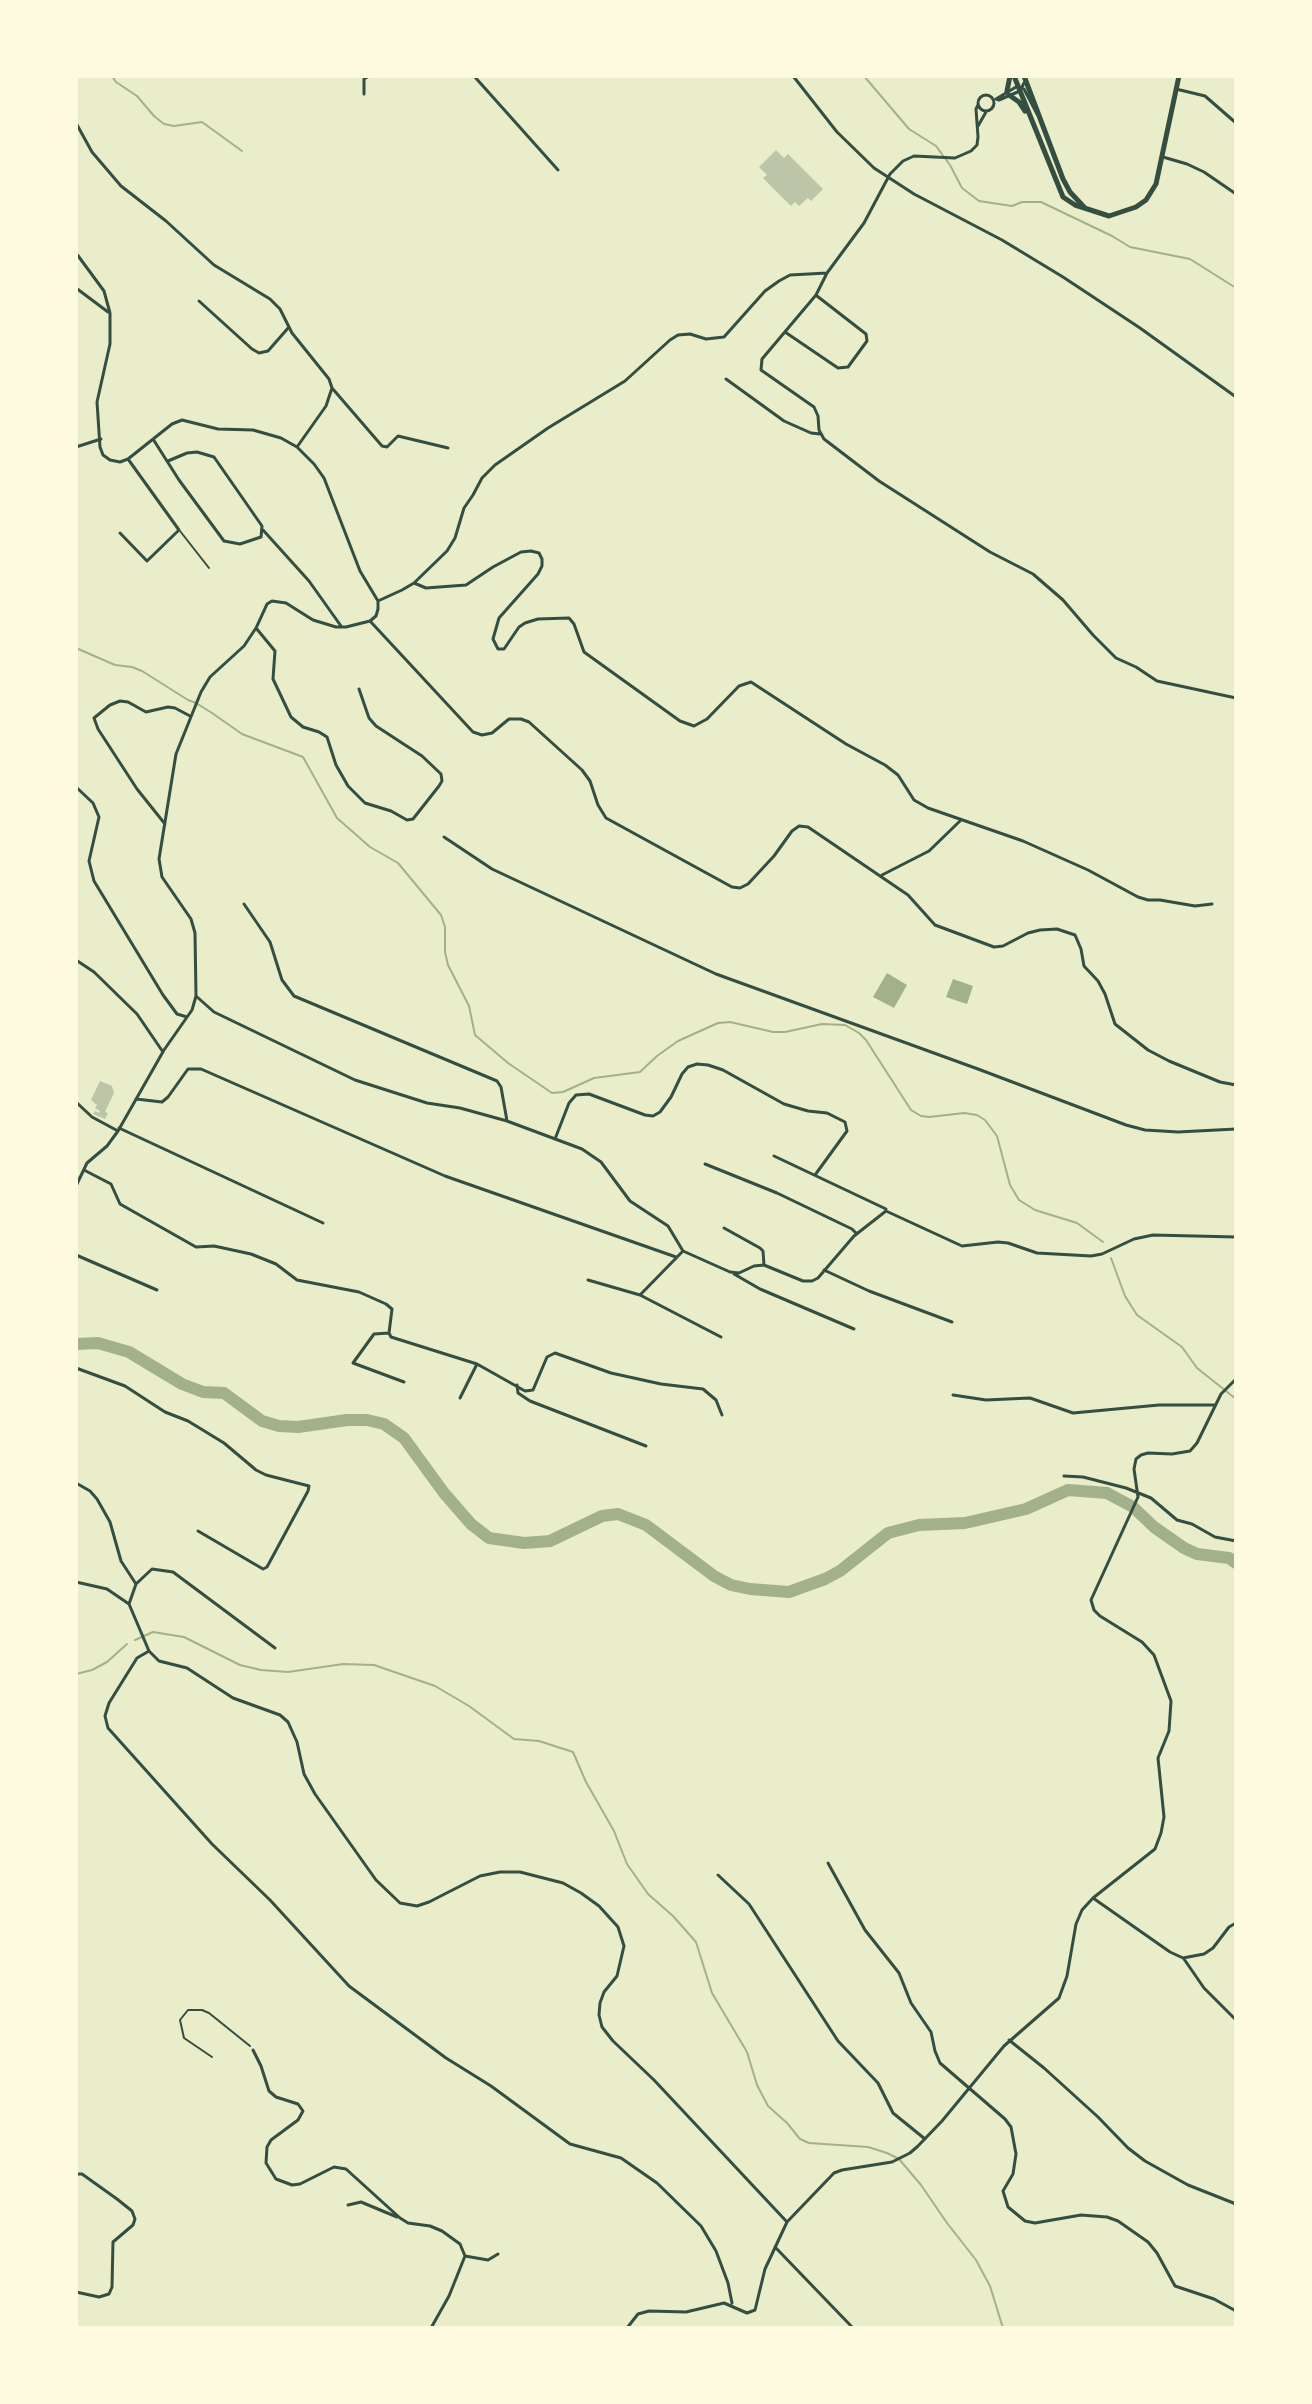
<!DOCTYPE html>
<style>
body{margin:0}
#map{position:relative;width:1312px;height:2404px;overflow:hidden;background:#e9edc9;font-family:"PT Serif",serif}
canvas{display:block}
.frame{position:absolute;inset:0;border:78px solid #fefae0;pointer-events:none}
</style>
<div id="map">
<canvas width="1312" height="2404"></canvas>
<div class="frame"></div>
</div>
<script>
const context = document.querySelector('canvas').getContext('2d');
context.lineJoin = 'round';
function fill(path, color) {
  context.fillStyle = color;
  context.fill(path, 'evenodd');
}
function poly(rows) {
  const path = new Path2D();
  for (const r of rows) {
    if (r.length === 3) {
      path.moveTo(r[0] + r[2], r[1]);
      path.arc(r[0], r[1], r[2], 0, 2 * Math.PI);
      continue;
    }
    path.moveTo(r[0], r[1]);
    for (let i = 2; i < r.length; i += 2) path.lineTo(r[i], r[i + 1]);
  }
  return path;
}
function strokePath(path, color, width, dash) {
  context.strokeStyle = color;
  context.lineWidth = width;
  context.lineCap = dash ? 'butt' : 'round';
  context.setLineDash(dash || []);
  context.stroke(path);
}
fill(poly([
 [887,973,907,985,894,1008,873,997],
 [953,979,973,986,967,1004,946,997]
]), '#a3b18a');
strokePath(poly([
 [112,76,116,82,137,96,154,116,164,124,174,126,202,122,242,151],
 [864,76,909,129,936,146,950,165,962,188,979,201,1012,206,1022,202,1041,202,1112,236,1130,247,1190,259,1236,288],
 [76,648,115,665,132,667,142,671,188,700,196,703,212,713,242,734,303,757,337,818,370,847,398,863,441,915,445,927,445,952,448,965,469,1006,475,1035,508,1063,552,1093,563,1092,594,1078,640,1072,657,1056,678,1041,718,1023,730,1022,773,1032,785,1032,822,1024,845,1025,859,1033,866,1040,911,1110,921,1116,929,1117,964,1113,977,1115,985,1120,997,1136,1010,1185,1019,1200,1035,1210,1077,1223,1103,1242],
 [1111,1258,1125,1296,1137,1315,1182,1347,1197,1368,1236,1399],
 [135,1640,153,1632,184,1637,240,1665,261,1670,288,1672,343,1664,374,1665,435,1686,469,1706,514,1739,539,1741,573,1752,586,1782,614,1831,627,1864,648,1894,673,1916,696,1942,712,1993,747,2052,757,2085,768,2106,787,2123,800,2139,809,2143,868,2147,887,2153,899,2159,921,2185,947,2223,976,2260,990,2286,1003,2328],
 [76,1674,92,1670,107,1662,127,1644]
]), '#a3b18a', 2);
strokePath(poly([
 [76,1344,98,1343,129,1352,182,1384,203,1392,224,1393,262,1421,279,1426,298,1427,347,1420,367,1420,384,1424,404,1438,444,1493,471,1524,489,1538,524,1543,550,1541,602,1516,618,1514,646,1525,714,1576,731,1585,750,1589,789,1592,825,1579,840,1571,888,1533,919,1525,965,1523,1026,1509,1068,1490,1107,1493,1133,1507,1154,1527,1184,1548,1197,1554,1229,1558,1236,1563]
]), '#a3b18a', 12);
fill(poly([
 [776,150,784,158,788,154,823,189,811,201,808,198,799,206,795,202,791,206,763,178,767,175,759,167],
 [100,1081,112,1086,114,1093,105,1112,108,1113,105,1119,93,1114,95,1111,99,1113,100,1111,95,1108,97,1105,91,1100]
]), '#bcc5a7');
strokePath(poly([
 [212,2057,184,2038,180,2020,188,2010,202,2010,209,2013,250,2046]
]), '#344e41', 2);
strokePath(poly([
 [180,531,209,568]
]), '#344e41', 2);
strokePath(poly([
 [474,76,558,170],
 [793,76,837,132,874,168,914,194,1002,240,1063,277,1140,328,1236,397],
 [1024,89,1037,114],
 [1176,89,1205,96,1236,123],
 [364,94,364,79,369,76],
 [986,103,8],
 [996,99,999,100,1020,91,1024,83],
 [996,99,1016,87],
 [978,105,976,109,978,137,977,145,971,151,955,158,914,156,903,161,890,174,864,223,827,273,816,295,762,359,761,370,814,407,818,416,819,430,824,439,879,481,990,552,1033,574,1063,600,1093,635,1116,658,1136,667,1157,681,1236,698],
 [76,123,92,152,121,186,166,221,214,265,270,299,280,309,292,333,329,379,332,388,326,406,297,447],
 [978,126,986,112],
 [1163,157,1187,164,1204,172,1236,194],
 [76,253,104,291,110,313,110,344,97,402,100,447,103,455,110,460,120,462,128,459,172,424,182,420,218,429,253,430,281,438,297,447,314,464,324,478,360,571,378,601,378,609,376,616,370,621,346,627,336,627,313,620,286,603,272,601,267,604,256,628,244,646,210,677,201,692,176,754,159,859,162,877,191,919,195,933,196,996,192,1010,164,1050,118,1131,107,1146,87,1163,76,1186],
 [76,288,108,312],
 [199,301,252,349,259,353,268,351,289,327],
 [785,332,838,368,848,367,867,341,866,334,817,296],
 [726,379,784,421,811,433,820,434],
 [332,388,382,446,387,447,398,436,448,448],
 [153,439,179,480,224,541,240,544,261,537,262,526,214,457,197,452,187,453,168,461],
 [76,447,101,439],
 [263,530,309,581,341,626],
 [120,533,147,561,179,530,128,459],
 [414,583,426,588,466,585,493,567,521,552,531,551,539,553,542,559,542,566,538,574,499,618,493,639,498,649,504,649,519,627,525,623,538,619,569,618,574,624,584,652,680,721,694,726,707,719,739,686,751,682,846,744,885,765,898,775,914,800,928,808,1023,841,1088,870,1138,897,1148,900,1160,900,1195,906,1212,904],
 [378,601,402,590,414,583,447,551,455,538,464,508,473,495,482,478,495,465,548,428,625,381,670,340,678,335,690,334,706,339,724,337,765,291,779,281,790,275,827,273],
 [370,621,473,732,482,735,492,733,509,719,521,719,529,722,582,770,590,781,598,805,606,818,732,887,740,888,748,884,774,856,792,831,799,826,808,827,908,895,935,925,994,947,1003,946,1028,933,1040,930,1057,929,1075,935,1081,949,1084,966,1098,981,1105,994,1115,1024,1148,1050,1169,1061,1220,1082,1236,1085],
 [256,628,275,651,273,679,291,717,303,727,319,732,327,737,336,765,348,786,365,803,391,811,407,820,413,819,439,786,442,781,441,774,422,756,376,726,369,718,359,689],
 [76,787,93,803,99,817,89,861,94,881,163,995,177,1014,187,1017],
 [165,824,137,789,98,729,94,718,110,705,120,701,128,702,146,712,168,707,175,708,190,716],
 [444,837,492,869,716,974,978,1069,1126,1125,1145,1130,1178,1132,1236,1129],
 [882,875,929,851,960,821],
 [244,904,270,942,282,980,294,996,497,1081,501,1087,507,1121],
 [76,960,94,972,137,1014,163,1052],
 [196,996,214,1012,355,1080,427,1103,460,1108,507,1121,582,1149,601,1162,630,1201,668,1226,683,1251,730,1272,739,1273,754,1266,764,1265,803,1281,812,1281,818,1278,854,1236,886,1211,962,1246,998,1242,1008,1243,1037,1253,1091,1256,1102,1254,1134,1239,1153,1235,1236,1237],
 [136,1099,162,1102,168,1097,188,1069,201,1069,445,1176,676,1257],
 [76,1102,92,1117,118,1131],
 [119,1128,323,1223],
 [555,1139,569,1103,576,1095,589,1094,645,1115,653,1116,660,1112,671,1097,682,1074,688,1067,697,1064,708,1065,723,1070,784,1104,808,1111,827,1113,845,1122,847,1131,815,1175],
 [774,1156,886,1209],
 [705,1164,777,1193,852,1229,857,1234],
 [84,1170,111,1184,120,1204,196,1247,214,1246,251,1254,276,1264,297,1280,359,1292,386,1304,392,1309,389,1333,391,1337,477,1364,525,1391,533,1390,547,1357,555,1353,611,1373,661,1384,703,1389,716,1400,722,1415],
 [724,1228,760,1248,763,1251,764,1265],
 [76,1255,157,1290],
 [824,1270,869,1291,952,1322],
 [734,1274,760,1289,854,1329],
 [588,1280,640,1295,683,1251],
 [640,1295,721,1337],
 [389,1333,374,1334,353,1363,404,1382],
 [76,1368,125,1386,165,1412,188,1421,224,1443,256,1470,266,1475,309,1486,308,1491,267,1567,263,1569,198,1531],
 [517,1385,518,1393,530,1401,646,1446],
 [953,1395,986,1400,1030,1398,1073,1413,1159,1405,1214,1405],
 [460,1398,477,1364],
 [1064,1476,1083,1477,1126,1488,1151,1498,1177,1520,1192,1524,1215,1537,1236,1541],
 [76,1483,90,1491,97,1499,110,1522,121,1561,136,1584,129,1604],
 [76,1582,107,1589,129,1604],
 [136,1584,152,1569,173,1572,275,1648],
 [129,1604,149,1651,159,1661,187,1668,233,1698,280,1715,288,1722,297,1742,304,1774,315,1794,376,1880,400,1903,417,1906,429,1902,480,1876,500,1872,520,1872,563,1883,581,1893,599,1906,618,1927,624,1946,617,1976,604,1992,600,2003,599,2015,602,2027,613,2041,654,2080,787,2222],
 [149,1651,137,1658,109,1703,105,1716,108,1728,212,1844,270,1900,349,1986,446,2058,491,2086,570,2144,621,2158,657,2183,701,2226,716,2251,728,2283,732,2303],
 [828,1863,865,1930,899,1973,911,2003,931,2032,935,2051,940,2063,1005,2119,1011,2127,1016,2154,1013,2174,1003,2191,1008,2207,1025,2221,1035,2223,1081,2215,1107,2217,1118,2221,1148,2242,1157,2253,1175,2286,1214,2299,1236,2311],
 [718,1875,749,1904,838,2041,878,2083,893,2113,925,2139],
 [1093,1898,1170,1952,1183,1958,1204,1954,1213,1948,1229,1927,1236,1923],
 [1184,1959,1204,1988,1236,2020],
 [1009,2040,1044,2068,1098,2117,1128,2148,1145,2161,1188,2185,1236,2204],
 [253,2050,261,2066,269,2091,276,2097,298,2104,303,2111,298,2120,271,2140,267,2147,266,2163,276,2179,292,2185,300,2184,334,2167,346,2169,400,2218,408,2223,430,2226,442,2231,460,2244,465,2256],
 [76,2174,82,2174,117,2199,132,2211,135,2219,133,2225,113,2242,112,2287,109,2294,99,2297,76,2292],
 [348,2205,361,2202,397,2217],
 [775,2247,853,2328],
 [465,2256,488,2260,498,2254],
 [431,2328,449,2296,465,2256],
 [627,2328,638,2314,649,2311,686,2312,724,2303,747,2313,755,2310,765,2269,787,2222,834,2173,842,2170,892,2162,910,2153,918,2146,942,2121,1004,2046,1059,1998,1067,1976,1076,1924,1082,1910,1093,1898,1155,1849,1161,1833,1164,1817,1158,1758,1169,1731,1171,1701,1154,1655,1142,1642,1100,1616,1094,1610,1091,1600,1138,1497,1134,1469,1136,1459,1141,1455,1148,1453,1172,1454,1190,1451,1197,1443,1221,1394,1236,1379]
]), '#344e41', 3);
strokePath(poly([
 [1014,76,1063,197,1075,205,1109,216,1136,207,1146,200,1156,184,1179,76],
 [1024,76,1063,179,1070,192,1085,208],
 [1007,91,1010,76],
 [1009,95,1019,102,1025,111]
]), '#344e41', 5);
</script>
